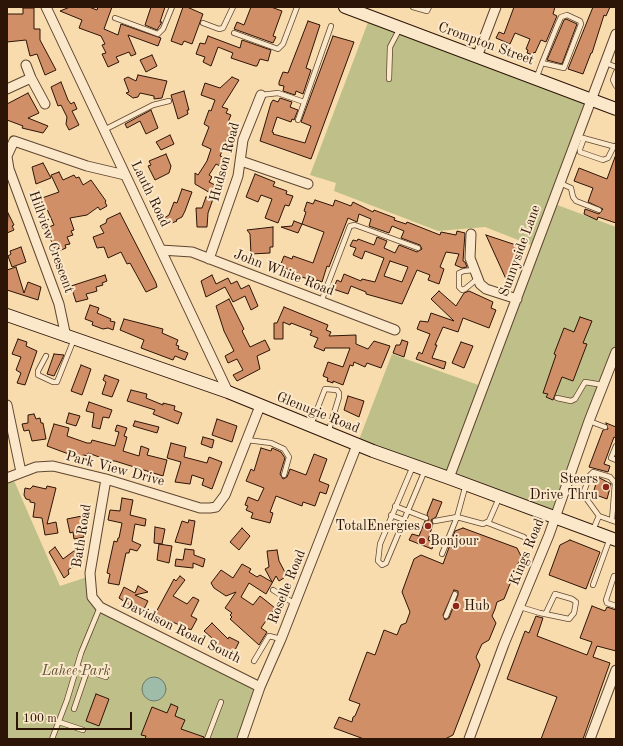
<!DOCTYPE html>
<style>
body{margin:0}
#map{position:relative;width:623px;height:746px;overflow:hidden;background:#f9dcae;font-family:"Old Standard TT",serif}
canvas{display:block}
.frame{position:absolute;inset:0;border:8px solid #2c1407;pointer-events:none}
.scale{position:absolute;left:16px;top:712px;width:116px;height:18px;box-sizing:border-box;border:2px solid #2c1407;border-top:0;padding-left:5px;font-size:12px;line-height:14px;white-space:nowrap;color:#2c1407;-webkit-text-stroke:3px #fbe8ca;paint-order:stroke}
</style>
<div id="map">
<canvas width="623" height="746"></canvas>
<div class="frame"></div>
<div class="scale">100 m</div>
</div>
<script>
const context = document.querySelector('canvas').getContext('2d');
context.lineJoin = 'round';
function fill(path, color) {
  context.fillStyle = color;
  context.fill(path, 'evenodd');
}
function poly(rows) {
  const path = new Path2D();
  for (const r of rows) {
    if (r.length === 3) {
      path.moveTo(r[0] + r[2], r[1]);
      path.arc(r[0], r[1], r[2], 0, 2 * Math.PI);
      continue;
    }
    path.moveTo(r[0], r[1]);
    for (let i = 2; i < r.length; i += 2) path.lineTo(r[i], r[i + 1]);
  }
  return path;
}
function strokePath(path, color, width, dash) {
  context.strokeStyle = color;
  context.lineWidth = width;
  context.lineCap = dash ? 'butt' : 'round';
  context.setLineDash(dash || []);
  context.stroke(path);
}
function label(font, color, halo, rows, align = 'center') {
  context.font = font + ' "Old Standard TT",serif';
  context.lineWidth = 4;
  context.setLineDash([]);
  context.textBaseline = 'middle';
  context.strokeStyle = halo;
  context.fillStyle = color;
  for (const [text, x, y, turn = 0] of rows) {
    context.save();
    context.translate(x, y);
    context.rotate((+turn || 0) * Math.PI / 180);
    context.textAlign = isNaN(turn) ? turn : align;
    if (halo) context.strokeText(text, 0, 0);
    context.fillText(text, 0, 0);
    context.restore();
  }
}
fill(poly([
 [370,17,591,100,552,203,616,227,616,351,555,518,357,445,392,354,484,387,536,247,485,227,438,231,334,191,336,183,310,175],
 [12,476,60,586,90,576,90,583,101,607,261,687,242,739,7,739,7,478]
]), '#bfc089');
const water = poly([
 [154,689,12]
]);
fill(water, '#9ebca7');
strokePath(water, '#707967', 1);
const building = poly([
 [70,7,89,7,97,10,98,7,112,7,104,29,118,35,121,24,161,38,158,46,128,35,136,54,131,56,129,52,116,57,119,62,108,67,102,54,106,53,102,45,105,44,101,36,79,28,82,20,60,11,70,7],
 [151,7,165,7,160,22,162,22,157,30,145,25,151,7],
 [183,7,187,7,203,14,192,44,184,41,182,45,171,41,183,7],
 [251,7,271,7,282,11,273,36,276,37,273,43,234,29,237,22,244,25,251,7],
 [514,7,555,7,553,14,557,16,546,42,541,40,535,53,534,52,533,55,527,53,528,50,526,49,530,39,515,33,510,44,496,38,499,32,504,34,514,7],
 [593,7,610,7,606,16,604,15,592,53,591,53,583,74,568,69,593,7],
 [23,8,34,8,34,29,40,29,40,40,56,70,45,75,37,54,30,56,26,40,7,42,7,14,23,14,23,8],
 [566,19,577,24,562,64,547,60,564,20,566,19],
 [308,21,320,25,306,68,311,70,303,94,296,91,295,95,283,91,284,86,279,85,279,82,283,72,288,73,308,21],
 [208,36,240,48,242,40,271,50,268,61,260,59,257,66,255,66,231,58,233,53,218,47,211,66,203,62,205,57,196,54,200,43,205,44,208,36],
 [333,36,354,42,311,159,260,141,271,103,273,100,278,102,280,98,292,102,290,107,298,110,294,120,292,119,291,122,277,117,272,132,274,133,273,134,305,143,311,126,301,122,333,36],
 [152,55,157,66,146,72,140,60,152,55],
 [138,75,167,81,162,98,154,99,154,96,140,93,138,97,133,98,126,93,129,92,124,79,128,77,136,81,138,75],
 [232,77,239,80,222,107,228,109,226,113,231,115,228,122,233,124,220,156,223,157,220,166,216,164,209,175,212,177,209,182,217,186,212,194,195,184,195,173,198,175,207,161,211,149,202,145,209,127,204,124,209,110,211,111,215,100,201,95,205,83,220,88,232,77],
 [61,82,68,100,71,104,74,102,77,109,72,111,79,125,69,130,66,124,67,117,61,105,58,106,51,87,61,82],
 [184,91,189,110,187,110,188,114,178,119,171,95,184,91],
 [28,93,39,113,28,118,48,126,43,133,22,128,23,126,7,120,7,104,28,93],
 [151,110,158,128,146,134,140,121,127,128,125,124,151,110],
 [170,135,174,144,161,150,156,142,170,135],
 [166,154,171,166,169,173,155,180,148,166,151,165,149,161,166,154],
 [615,157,616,157,616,223,598,217,597,220,584,214,585,209,599,214,603,209,588,202,593,188,574,181,579,168,607,179,615,157],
 [43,163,51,178,36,184,32,167,43,163],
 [59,172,63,180,74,175,76,178,79,177,83,185,91,180,106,201,105,202,107,206,100,210,98,207,87,215,70,218,74,230,71,231,73,235,67,237,70,244,65,245,66,248,56,252,46,228,54,225,42,198,59,192,51,175,59,172],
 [255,174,275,182,273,186,287,191,286,194,293,196,289,206,285,205,278,223,265,218,272,199,261,195,258,202,246,197,255,174],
 [182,189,192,192,185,211,182,217,176,220,177,221,164,226,161,220,169,215,174,202,177,203,182,189],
 [206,197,213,199,208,213,207,227,197,227,196,208,202,208,206,197],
 [315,200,333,206,335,200,351,206,353,202,373,212,374,210,395,218,394,220,406,224,407,222,440,235,441,232,456,235,457,231,465,233,463,261,465,262,467,267,462,268,455,265,459,254,446,252,440,267,444,269,439,284,428,280,430,275,417,270,402,304,366,294,366,292,351,286,348,294,333,289,337,280,341,282,344,274,361,281,362,279,375,282,384,258,365,251,362,259,353,255,356,248,350,246,353,240,357,241,358,239,374,245,377,237,387,241,384,248,395,253,399,245,417,252,422,249,420,245,401,238,404,231,392,226,389,233,369,226,371,219,359,214,357,222,348,218,329,267,327,266,322,282,317,280,316,282,302,277,301,280,294,277,296,273,280,266,284,256,292,259,293,256,313,263,324,232,302,224,306,212,304,211,307,202,313,204,315,200],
 [390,261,408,267,402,282,384,276,390,261],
 [8,213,14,225,12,226,14,230,7,233,8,213],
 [120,213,156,283,157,287,146,292,130,263,127,264,121,252,108,258,104,247,97,248,93,237,104,233,100,226,106,223,107,219,120,213],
 [294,221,302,224,298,233,281,227,292,226,294,221],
 [273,227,273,247,270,247,270,253,251,254,250,234,247,230,273,227],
 [486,235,519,246,506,279,486,235],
 [21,247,26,262,12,267,8,256,11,254,10,251,21,247],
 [16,267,24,293,28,282,41,287,38,300,7,290,7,270,16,267],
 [105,275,107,281,102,283,103,285,96,287,97,291,94,292,86,294,88,299,76,302,71,286,105,275],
 [212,275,216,284,228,278,231,284,237,281,241,289,249,285,258,306,251,310,245,296,233,302,225,287,206,297,201,281,212,275],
 [439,291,456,306,464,293,469,291,493,302,491,308,496,310,489,328,463,318,458,332,443,327,435,345,437,345,432,358,446,362,444,369,416,359,419,352,422,354,430,334,417,329,420,321,428,322,431,313,454,321,431,299,439,291],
 [229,299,244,329,242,331,250,347,265,340,270,350,257,356,260,369,237,381,233,375,243,370,237,359,228,363,225,356,234,351,224,331,216,306,229,299],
 [90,305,99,308,97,313,111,319,110,321,115,322,113,330,108,328,103,329,92,325,93,322,85,319,90,305],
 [284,307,328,325,326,330,331,332,329,336,356,335,356,344,368,349,374,341,390,346,381,368,367,363,365,367,354,362,353,366,350,365,343,385,333,381,333,383,327,381,328,378,323,376,328,362,343,367,350,348,325,348,324,351,314,347,318,338,310,335,312,331,291,323,290,325,283,322,283,339,274,339,274,323,277,323,284,307],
 [580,317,592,321,583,343,587,344,573,381,562,377,553,400,546,397,548,394,543,393,556,355,554,354,564,328,574,332,580,317],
 [124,319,163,329,162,333,178,340,176,345,179,346,178,349,188,353,185,360,175,356,173,360,141,348,144,340,120,330,124,319],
 [18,339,27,342,26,346,37,351,25,385,17,383,21,373,16,370,21,357,12,354,18,339],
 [402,340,408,342,404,357,393,353,396,345,400,345,402,340],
 [461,342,473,346,464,368,452,363,461,342],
 [54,354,64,355,54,376,47,374,54,354],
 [81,365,91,369,82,395,71,391,81,365],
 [105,375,119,380,112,397,102,394,106,382,103,380,105,375],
 [131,390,147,394,146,398,163,405,163,403,175,406,174,410,182,413,178,424,153,414,155,410,127,401,131,390],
 [348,396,364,401,359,417,344,410,348,396],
 [89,402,112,410,109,418,103,417,100,429,92,427,94,413,86,411,89,402],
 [69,413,80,416,76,426,66,423,69,413],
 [34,414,36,419,40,418,41,423,43,423,46,439,32,441,29,430,24,431,22,424,28,423,28,415,34,414],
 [217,419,237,426,232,442,212,435,217,419],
 [135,421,159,427,157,433,133,426,135,421],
 [606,423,616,427,616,438,614,437,604,464,610,466,608,472,589,467,603,430,608,429,606,423],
 [54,424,69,428,67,436,87,443,91,443,92,440,115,446,119,432,115,431,117,425,127,428,124,436,127,437,123,451,139,456,141,446,149,449,147,455,167,460,163,476,115,461,108,461,108,463,101,461,102,458,88,453,88,456,83,455,82,459,47,446,54,424],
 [203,437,214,440,212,448,201,444,203,437],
 [171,443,186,447,184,457,207,463,209,457,222,462,212,489,202,485,204,479,192,475,190,484,175,482,181,462,167,458,171,443],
 [261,448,271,451,272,448,281,452,285,458,280,474,283,479,287,477,290,469,306,475,314,454,327,459,319,481,329,485,326,494,320,492,315,506,303,502,302,506,276,496,270,512,273,513,270,523,251,518,253,513,246,510,248,506,245,505,248,497,258,501,264,488,246,481,251,469,254,471,261,448],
 [598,477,611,484,607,499,596,495,594,490,598,477],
 [33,486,46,489,47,486,56,488,47,524,56,522,58,533,45,535,42,518,33,517,35,503,30,502,30,500,26,499,24,495,25,488,30,489,33,486],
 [122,498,133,500,130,515,146,519,145,526,135,524,132,541,141,545,137,551,130,549,129,553,126,553,119,585,108,583,110,574,107,573,114,541,117,542,118,538,119,538,122,523,108,520,110,510,120,511,122,498],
 [433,499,442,502,436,517,431,520,433,524,428,540,434,542,432,549,409,540,412,534,419,536,425,521,429,520,427,514,433,499],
 [82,516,84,537,74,539,73,532,70,533,67,519,82,516],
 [189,520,195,521,191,545,175,542,182,521,188,523,189,520],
 [155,527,165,529,162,544,154,543,155,527],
 [242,528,250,536,239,550,230,542,242,528],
 [463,528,517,548,521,556,504,599,497,602,495,609,492,616,496,623,489,640,482,644,476,657,480,665,453,735,445,739,364,739,334,728,339,717,352,722,353,717,355,716,360,704,349,700,367,652,375,655,384,630,397,635,401,625,406,623,410,612,402,592,414,559,421,555,443,564,455,531,463,528],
 [454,590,458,591,458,595,449,618,445,620,443,615,454,590],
 [570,540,600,552,586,589,549,575,560,545,570,540],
 [159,544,172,546,169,563,157,560,159,544],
 [55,547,63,559,78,548,83,556,75,561,77,564,68,570,69,574,64,578,49,552,55,547],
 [185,549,194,550,194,555,205,559,203,567,193,563,193,568,175,566,176,559,183,560,185,549],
 [277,550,279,561,287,576,279,581,276,576,266,594,249,583,241,597,253,605,260,596,275,608,261,628,267,632,259,645,230,619,232,617,230,615,232,613,225,608,236,592,226,596,214,588,211,583,221,570,233,578,242,564,251,569,249,572,257,577,260,575,272,582,265,569,269,567,267,551,277,550],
 [180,576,185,580,173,596,187,604,193,597,199,600,191,616,197,619,191,630,168,620,167,623,154,616,174,579,176,581,180,576],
 [138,586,148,592,135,595,148,601,144,609,132,604,131,606,119,598,124,587,135,593,138,586],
 [592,606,605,611,607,607,616,610,616,651,597,646,593,657,610,663,583,739,541,739,557,697,507,679,525,631,529,633,536,616,539,617,543,618,537,636,587,655,592,642,580,638,592,606],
 [212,623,228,639,229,637,239,642,233,654,214,646,210,640,212,638,204,631,212,623],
 [96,694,109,699,99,726,86,721,96,694],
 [171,704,178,707,175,716,185,720,181,729,204,737,203,739,145,739,146,736,141,735,152,707,167,713,171,704]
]);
fill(building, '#d18f68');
strokePath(building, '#2c1407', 1);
const lane = poly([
 [413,7,427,11,429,7],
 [115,18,158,34,163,29,172,7],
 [203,23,219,29,223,28,233,7],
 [234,33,278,49,283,44,297,7],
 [606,63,616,67],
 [616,72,613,80,616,86],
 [389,79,390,47,400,28],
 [536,79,542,63,557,26,561,17,567,15,580,21,581,24,564,68,542,63],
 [261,95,278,93,304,102],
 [298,120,331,26],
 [104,130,153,105,169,101],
 [583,138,616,147],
 [584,138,580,149,580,152,603,160,608,158,614,146],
 [560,183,571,188,573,197,576,201,599,210],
 [473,270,464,271,459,273,459,287,462,290,465,289,477,279],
 [321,302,350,226,355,225,418,248],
 [46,356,38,371,38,375,53,382,57,382,74,339],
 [557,398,571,401,575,399,585,382,603,385],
 [589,421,605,427],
 [311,425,325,389,337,390,339,393,339,397,328,433],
 [247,440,271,443,284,449,289,457,284,475],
 [616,446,611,458,616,460],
 [413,466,380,544,378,561,382,565,386,563,425,470],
 [395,506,426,518],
 [391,515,404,520],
 [599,516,583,494,590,475,593,472,610,477,615,483,612,520],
 [435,521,457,517,483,524,489,521,499,498],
 [488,523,524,537],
 [593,530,599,516,616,522],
 [442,554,457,517,466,484],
 [614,576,606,600,607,603,616,606],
 [593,585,610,538],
 [273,590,295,604],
 [520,607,540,613,569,619,574,613,576,602,572,599,555,594,546,613],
 [446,616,455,594],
 [254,661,269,636,281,639],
 [77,667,106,677],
 [74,709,87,671],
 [59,722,83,730],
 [52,739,67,700,81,653,100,607],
 [207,739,221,702]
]);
const street = poly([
 [46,7,228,392],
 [477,57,496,7],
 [26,65,31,78,45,104],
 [7,89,31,78],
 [7,156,14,141,87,166,125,175],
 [7,157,9,169,59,304,66,337],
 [241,161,308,184],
 [471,234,470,258,480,284,486,289,517,299],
 [161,250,192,252,395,330],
 [209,259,238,176,243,140,261,95],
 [7,405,21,472],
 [7,478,36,467,53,466,106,479,200,508,210,508,216,507,225,495,260,406],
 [449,478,616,34],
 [106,479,90,573,92,597,100,607,260,687],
 [242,739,260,687,281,639,357,445],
 [469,739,504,644,549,535,589,421,616,352],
 [590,739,616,670]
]);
const secondary = poly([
 [345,7,616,109],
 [7,315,228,392,373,451,449,478,616,540]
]);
strokePath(lane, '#5f4631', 6);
strokePath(street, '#5f4631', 11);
strokePath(secondary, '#2c1407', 14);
strokePath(lane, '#fbe8ca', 4.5);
strokePath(street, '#fbe8ca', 9);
strokePath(secondary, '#fbe8ca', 12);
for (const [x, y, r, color] of [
 [606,487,4,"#8f2418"],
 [428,526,4,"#8f2418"],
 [422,541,4,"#8f2418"],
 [456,606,4,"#8f2418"]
]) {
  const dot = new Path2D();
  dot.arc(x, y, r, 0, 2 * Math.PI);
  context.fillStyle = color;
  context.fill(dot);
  strokePath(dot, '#fbe8ca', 1.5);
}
label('14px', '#2c1407', '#fbe8ca', [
 ["Crompton Street",486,44,20],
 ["Hudson Road",225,162,-75],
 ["Lauth Road",150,194,64],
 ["Hillview Crescent",51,242,70],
 ["Sunnyside Lane",520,251,-70],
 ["John White Road",284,273,21],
 ["Glenugie Road",318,413,22],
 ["Park View Drive",115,469,15],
 ["Bath Road",82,536,-81],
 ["Kings Road",527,552,-68],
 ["Roselle Road",287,587,-68],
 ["Davidson Road South",181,631,26]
]);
label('14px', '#2c1407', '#fbe8ca', [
 ["Steers",598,479],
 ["Drive Thru",598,495],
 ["TotalEnergies",420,526],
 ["Bonjour",430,541,"left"],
 ["Hub",464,606,"left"]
], 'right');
label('italic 14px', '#5f5034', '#fbe8ca', [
 ["Lahee Park",76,671]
]);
</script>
